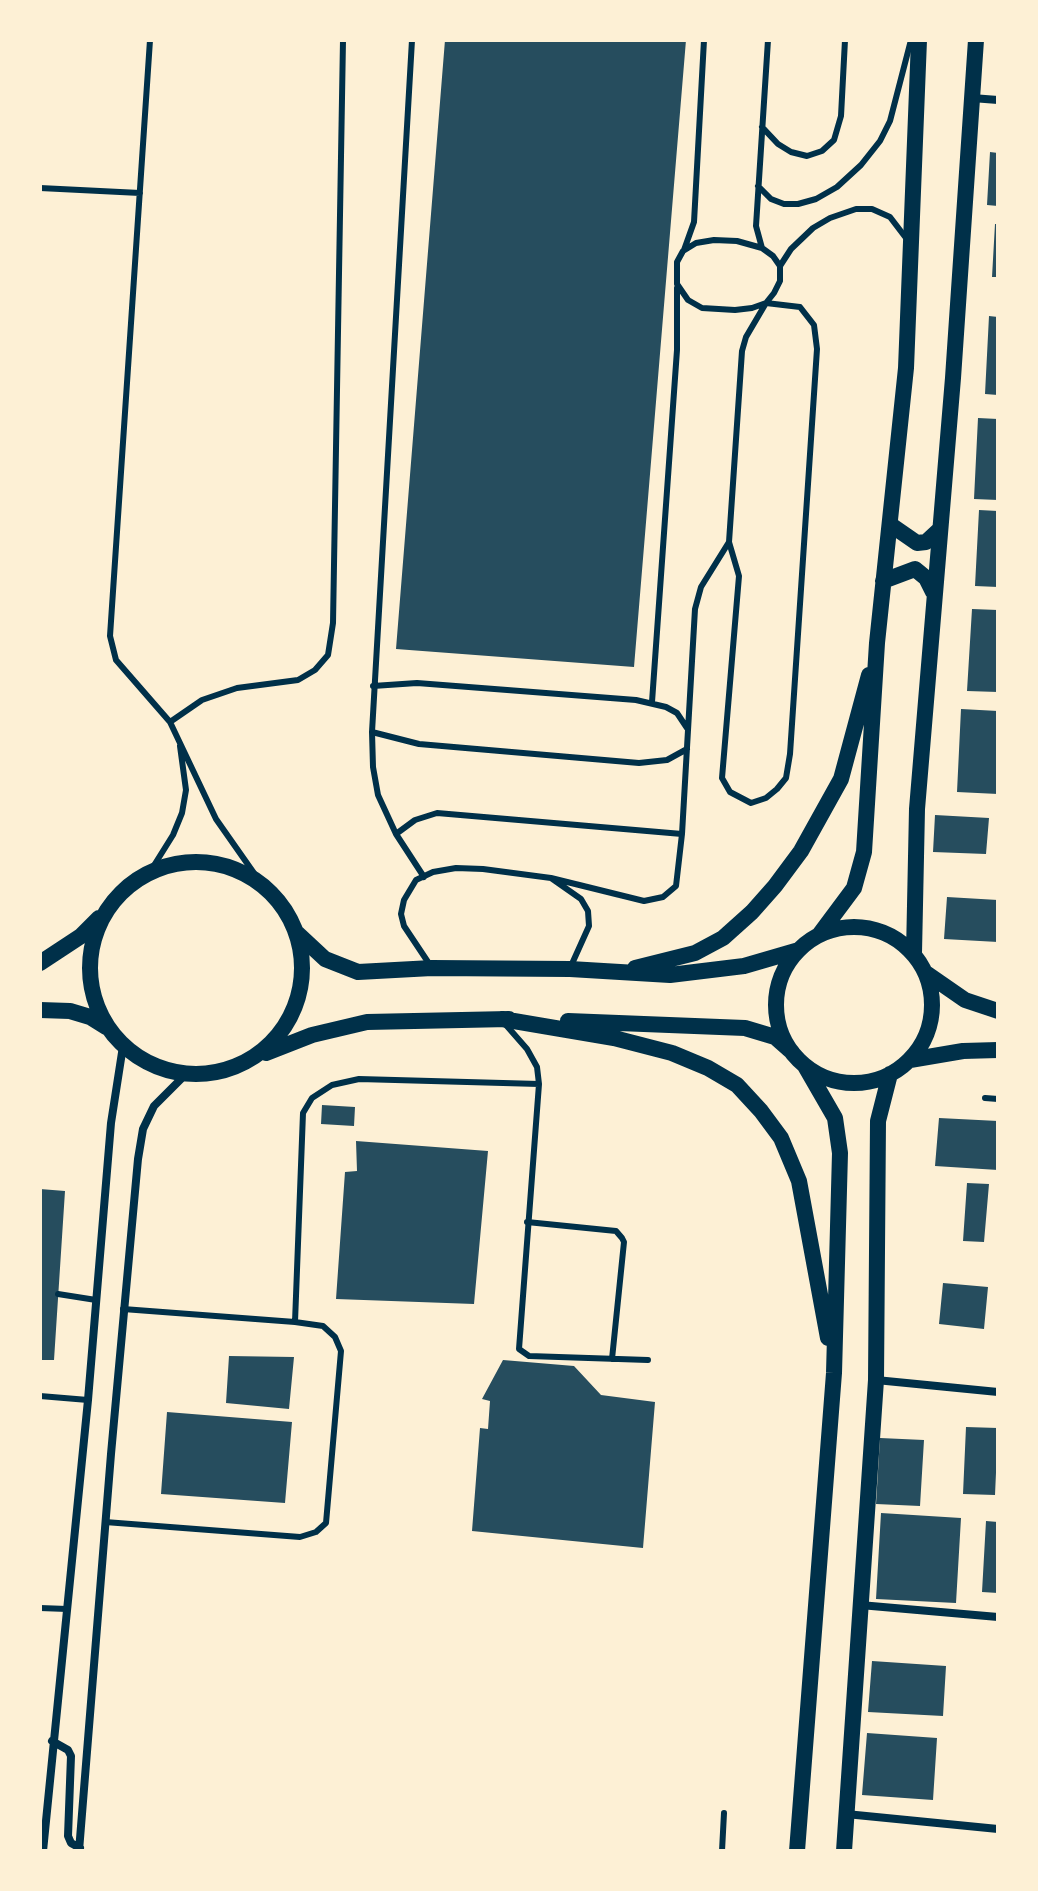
<!DOCTYPE html>
<style>
body{margin:0}
#map{position:relative;width:1038px;height:1891px;overflow:hidden;background:#fdf0d5;font-family:"PT Sans Narrow",sans-serif}
canvas{display:block}
.frame{position:absolute;inset:0;border:42px solid #fdf0d5;pointer-events:none}
</style>
<div id="map">
<canvas width="1038" height="1891"></canvas>
<div class="frame"></div>
</div>
<script>
const context = document.querySelector('canvas').getContext('2d');
context.lineJoin = 'round';
function fill(path, color) {
  context.fillStyle = color;
  context.fill(path, 'evenodd');
}
function poly(rows) {
  const path = new Path2D();
  for (const r of rows) {
    if (r.length === 3) {
      path.moveTo(r[0] + r[2], r[1]);
      path.arc(r[0], r[1], r[2], 0, 2 * Math.PI);
      continue;
    }
    path.moveTo(r[0], r[1]);
    for (let i = 2; i < r.length; i += 2) path.lineTo(r[i], r[i + 1]);
  }
  return path;
}
function strokePath(path, color, width, dash) {
  context.strokeStyle = color;
  context.lineWidth = width;
  context.lineCap = dash ? 'butt' : 'round';
  context.setLineDash(dash || []);
  context.stroke(path);
}
fill(poly([
 [445,40,686,40,634,667,396,649],
 [990,152,998,153,998,206,987,205],
 [995,224,998,224,998,277,992,277],
 [989,316,998,317,998,395,985,394],
 [978,418,998,419,998,500,974,499],
 [979,510,998,511,998,587,975,586],
 [972,609,998,610,998,692,967,691],
 [961,709,998,711,998,794,957,792],
 [935,815,989,818,986,854,933,852],
 [947,897,998,900,998,942,944,939],
 [322,1105,355,1107,354,1126,321,1124],
 [939,1118,998,1121,998,1170,935,1166],
 [356,1141,488,1151,474,1304,336,1299,345,1172,357,1171],
 [967,1183,989,1184,984,1242,963,1241],
 [40,1189,65,1191,54,1360,40,1360],
 [943,1283,988,1287,984,1329,939,1324],
 [229,1356,294,1357,289,1409,226,1403],
 [503,1360,574,1366,601,1395,655,1402,643,1548,472,1531,480,1428,488,1429,490,1401,482,1399],
 [167,1412,292,1422,285,1503,161,1494],
 [966,1427,998,1428,995,1495,963,1494],
 [880,1438,924,1440,920,1506,876,1504],
 [881,1513,961,1518,956,1603,876,1599],
 [986,1521,998,1522,998,1593,982,1592],
 [872,1661,946,1666,943,1716,868,1712],
 [867,1733,937,1738,933,1800,862,1795]
]), '#264d5e');
strokePath(poly([
 [150,40,110,636,116,660,170,722,216,819,263,886],
 [412,40,372,732,373,767,378,795,396,834,424,877],
 [762,127,778,144,791,152,807,156,822,151,834,140,841,116,845,40],
 [758,186,771,199,784,204,798,204,816,199,837,187,861,165,880,141,890,121,911,40],
 [40,188,140,193],
 [762,248,737,241,714,240,696,243,683,251,677,262,677,284,688,300,702,308,735,310,752,308,766,303,774,293,780,281,780,266,773,256,762,248,756,226,768,40],
 [684,250,694,222,704,40],
 [780,266,791,249,813,228,830,218,856,209,872,209,890,217,906,238],
 [373,686,417,683,636,700,666,707,677,713,687,728],
 [652,702,677,350,677,288],
 [170,722,202,700,237,688,298,680,315,670,328,655,333,623,343,40],
 [372,732,419,744,639,763,667,760,687,749],
 [396,834,415,820,437,813,682,834],
 [148,875,173,835,182,813,186,790,180,746],
 [551,878,644,901,663,897,676,886,682,834,695,609,701,587,729,542,742,351,746,337,766,303,800,307,814,325,817,349,790,754,786,778,777,789,766,798,751,803,730,792,722,778,739,576,729,542],
 [430,965,404,926,401,914,404,900,416,880,433,872,456,868,483,869,551,878,581,899,588,911,589,926,571,966],
 [506,1025,527,1049,537,1067,539,1084,519,1349,529,1356,648,1360],
 [985,1098,998,1099],
 [527,1222,616,1231,622,1238,624,1242,612,1359],
 [58,1294,96,1300],
 [123,1309,295,1322,303,1113,312,1098,332,1085,359,1079,539,1084],
 [40,1396,88,1400],
 [105,1522,300,1537,316,1532,326,1523,341,1351,335,1337,323,1326,295,1322],
 [40,1608,67,1609],
 [722,1851,724,1813]
]), '#003049', 6);
strokePath(poly([
 [972,98,998,100],
 [876,1380,998,1392],
 [860,1605,998,1617],
 [52,1741,68,1750,71,1756,68,1836,71,1843,80,1848],
 [846,1814,998,1829],
 [43,1851,88,1400,111,1123,123,1046],
 [79,1851,111,1454,138,1159,143,1129,154,1106,186,1074]
]), '#003049', 8);
strokePath(poly([
 [891,525,917,543,926,542,940,529],
 [883,581,915,569,926,578,933,592],
 [196,968,106],
 [854,1005,78],
 [296,932,325,959,358,972,432,968,570,969,670,975,744,966,799,950],
 [819,935,854,888,864,852,877,643,906,368,919,40],
 [914,953,917,809,953,378,976,40],
 [40,963,81,936,99,918],
 [635,968,695,953,723,938,752,912,775,886,801,851,841,779,869,675],
 [926,973,965,1000,998,1011],
 [40,1010,70,1011,90,1017,106,1027],
 [502,1019,614,1038,672,1053,708,1068,737,1085,761,1111,781,1138,799,1181,828,1338],
 [568,1021,745,1028,775,1037,792,1052],
 [266,1053,312,1035,367,1022,509,1019],
 [910,1060,963,1051,998,1050],
 [797,1851,834,1373,840,1153,835,1118,805,1066],
 [844,1851,876,1380,878,1121,890,1074]
]), '#003049', 16);
</script>
